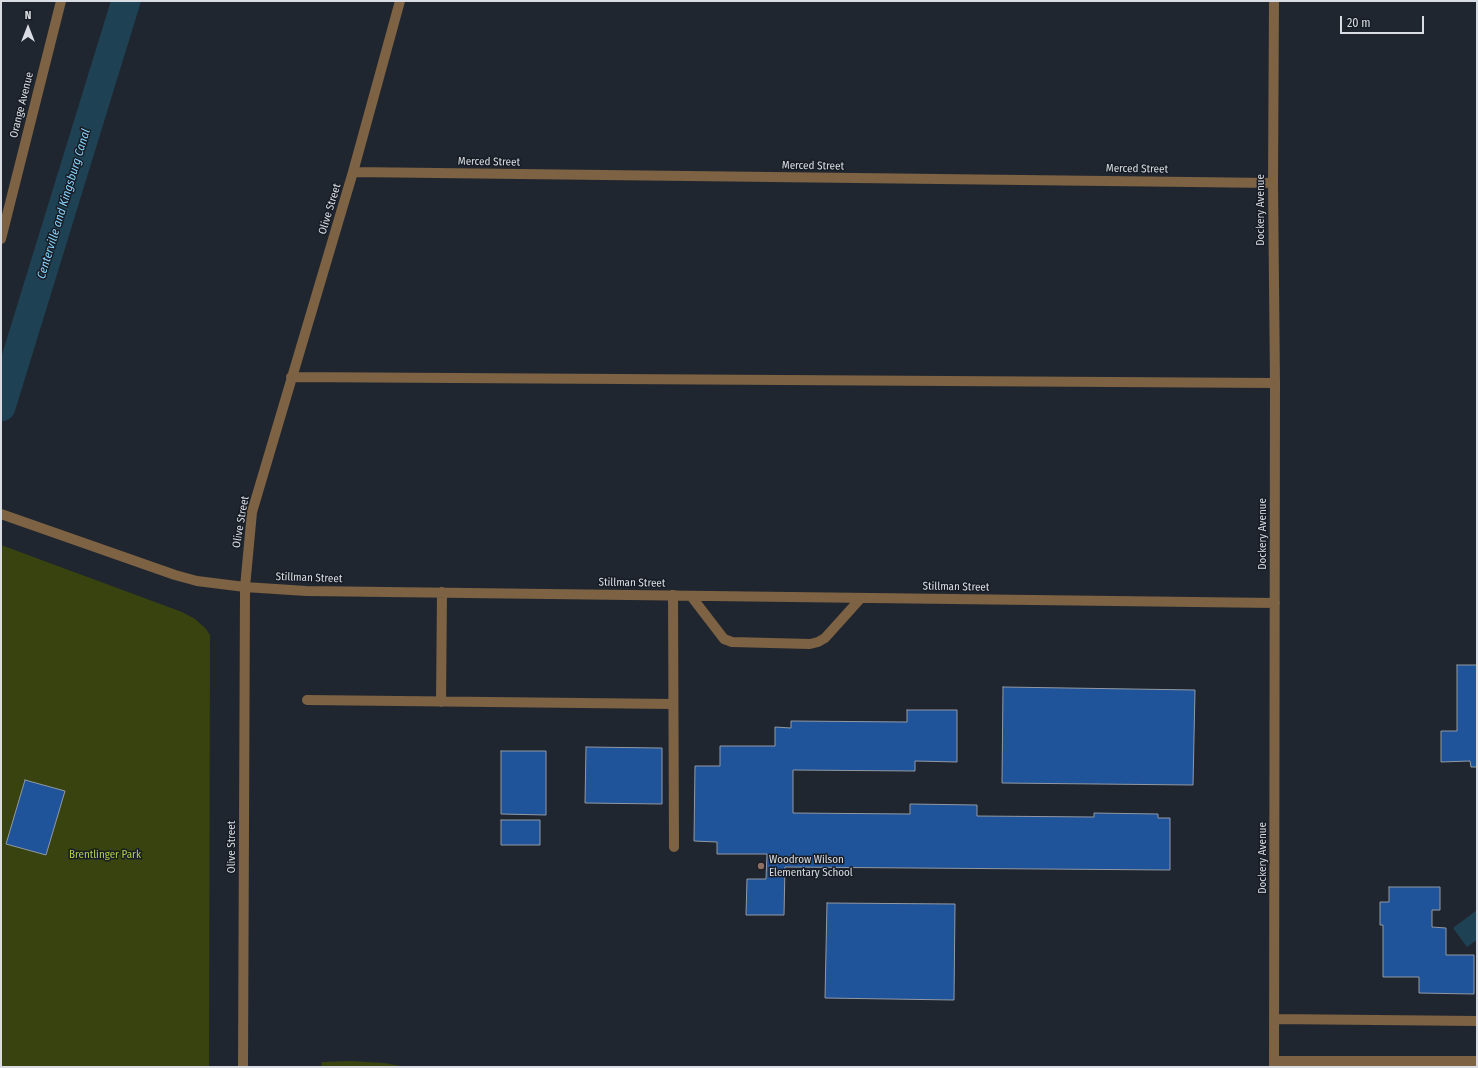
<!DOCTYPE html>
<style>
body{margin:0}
#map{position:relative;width:1478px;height:1068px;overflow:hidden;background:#20262f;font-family:"Fira Sans Condensed",sans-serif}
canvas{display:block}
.frame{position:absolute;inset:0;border:2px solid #d9dde3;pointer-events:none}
.north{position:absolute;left:8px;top:8px;width:40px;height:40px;-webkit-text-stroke:3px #171c25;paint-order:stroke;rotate:0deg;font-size:11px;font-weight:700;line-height:16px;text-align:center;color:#d9dde3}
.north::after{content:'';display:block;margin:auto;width:14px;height:18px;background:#d9dde3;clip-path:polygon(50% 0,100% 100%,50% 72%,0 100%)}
.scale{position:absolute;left:1340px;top:16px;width:84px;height:18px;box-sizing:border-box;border:2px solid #d9dde3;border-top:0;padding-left:5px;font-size:12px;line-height:14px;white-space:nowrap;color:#d9dde3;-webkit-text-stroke:3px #171c25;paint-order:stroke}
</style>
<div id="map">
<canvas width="1478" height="1068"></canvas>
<div class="frame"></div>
<div class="north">N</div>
<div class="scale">20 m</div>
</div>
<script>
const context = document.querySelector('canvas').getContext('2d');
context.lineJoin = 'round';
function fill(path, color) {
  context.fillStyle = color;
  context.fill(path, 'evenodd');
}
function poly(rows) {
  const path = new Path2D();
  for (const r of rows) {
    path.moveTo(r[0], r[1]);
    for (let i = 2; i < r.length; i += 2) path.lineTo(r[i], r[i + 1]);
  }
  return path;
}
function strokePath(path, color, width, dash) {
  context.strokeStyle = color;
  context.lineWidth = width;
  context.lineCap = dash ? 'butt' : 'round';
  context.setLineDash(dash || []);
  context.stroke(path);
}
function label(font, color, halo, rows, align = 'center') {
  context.font = font + ' "Fira Sans Condensed",sans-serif';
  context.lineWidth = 3;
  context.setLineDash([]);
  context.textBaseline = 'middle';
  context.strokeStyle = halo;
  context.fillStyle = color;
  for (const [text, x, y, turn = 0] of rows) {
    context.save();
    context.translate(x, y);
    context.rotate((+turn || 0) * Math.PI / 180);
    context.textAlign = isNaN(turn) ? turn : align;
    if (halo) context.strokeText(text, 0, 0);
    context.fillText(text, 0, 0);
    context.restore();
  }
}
fill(poly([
 [1,545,182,612,195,619,206,629,210,635,209,1067,1,1067],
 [351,1061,384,1063,406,1067,321,1067,322,1062]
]), '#38430f');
fill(poly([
 [1477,910,1477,940,1467,947,1453,928]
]), '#1e4153');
strokePath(poly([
 [1,407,126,1]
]), '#1e4153', 29);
const building = poly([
 [1457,665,1477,665,1477,767,1471,767,1470,761,1441,762,1441,731,1457,731,1457,665],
 [1003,687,1195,690,1193,785,1002,783,1003,687],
 [907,710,957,710,957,762,915,761,915,771,793,770,793,813,910,814,910,804,977,805,977,816,1094,817,1094,813,1158,814,1158,818,1170,818,1170,870,785,867,784,915,746,915,747,879,766,879,767,854,717,854,717,842,694,841,695,766,720,766,720,746,775,746,775,727,791,728,791,721,907,722,907,710],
 [586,747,662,748,662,804,585,803,586,747],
 [501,751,546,751,546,815,501,814,501,751],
 [25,780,65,791,46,855,6,844,25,780],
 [501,820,540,820,540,845,501,845,501,820],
 [1389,887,1440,887,1440,910,1432,910,1432,927,1446,928,1446,955,1474,955,1474,994,1419,993,1419,977,1383,977,1383,925,1380,925,1380,902,1389,902,1389,887],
 [827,903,955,904,954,1000,825,998,827,903]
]);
fill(building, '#1f539a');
strokePath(building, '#9199a4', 1);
strokePath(poly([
 [1274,1,1273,183,1275,383,1274,1067],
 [353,172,1273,183],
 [1,239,61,1],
 [291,377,1275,383],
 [1,514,175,575,197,581,245,587,306,591,1275,603],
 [673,595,674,847],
 [691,596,724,639,732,642,810,644,818,642,825,638,861,598],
 [307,700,673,704],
 [441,702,442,592],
 [1275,1019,1477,1021],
 [1274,1061,1477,1061],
 [243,1067,245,587,252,512,353,172,400,1]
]), '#7d6243', 10);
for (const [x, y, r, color] of [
 [761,866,4,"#8d6e63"]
]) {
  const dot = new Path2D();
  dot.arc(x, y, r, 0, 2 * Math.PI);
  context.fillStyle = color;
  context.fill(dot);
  strokePath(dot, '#171c25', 1.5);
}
label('11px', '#d9dde3', '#171c25', [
 ["Orange Avenue",22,105,-76],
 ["Merced Street",489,162,1],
 ["Merced Street",813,166,1],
 ["Merced Street",1137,169,1],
 ["Olive Street",330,209,-73],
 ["Dockery Avenue",1261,210,-90],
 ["Olive Street",241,522,-80],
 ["Dockery Avenue",1263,534,-90],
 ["Stillman Street",309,578,2],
 ["Stillman Street",632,583,1],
 ["Stillman Street",956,587,1],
 ["Olive Street",232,847,-90],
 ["Dockery Avenue",1263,858,-90]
]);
label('11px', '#b1ce4c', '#171c25', [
 ["Brentlinger Park",105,855]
]);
label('11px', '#d9dde3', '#171c25', [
 ["Woodrow Wilson",769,860],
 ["Elementary School",769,873]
], 'left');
label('italic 12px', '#86d3fc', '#171c25', [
 ["Centerville and Kingsburg Canal",64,204,-73]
]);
</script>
